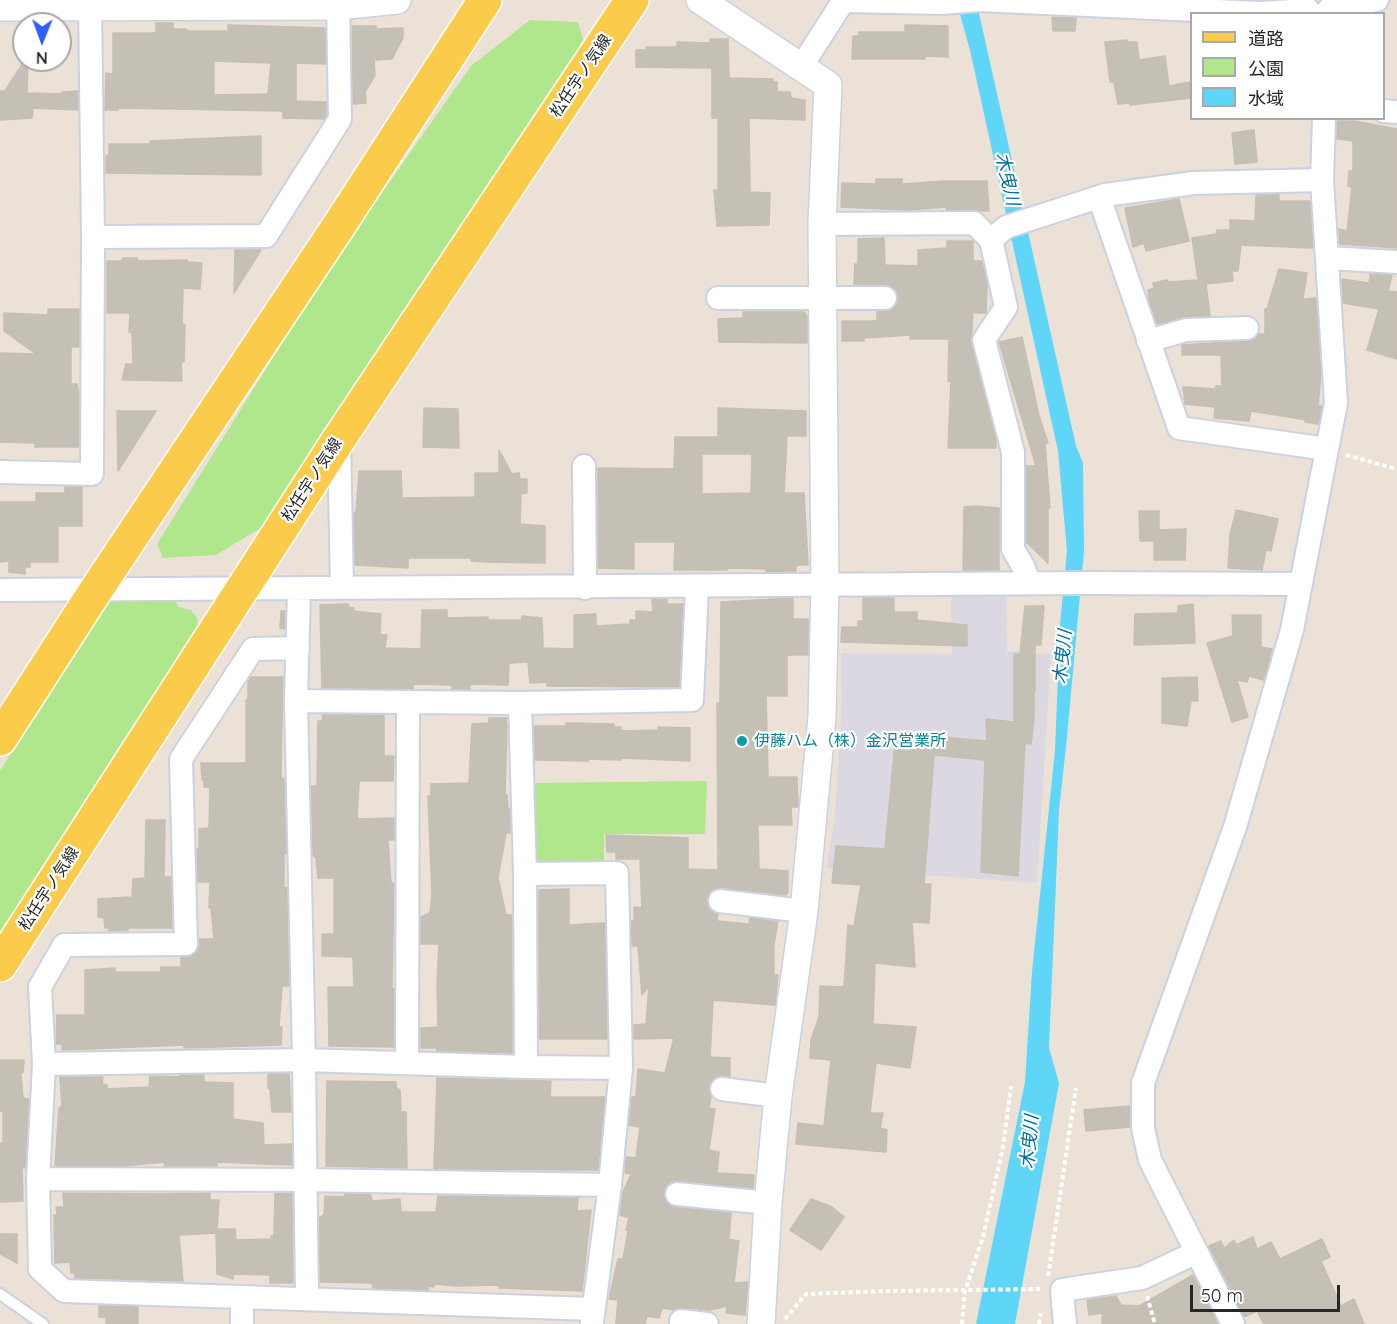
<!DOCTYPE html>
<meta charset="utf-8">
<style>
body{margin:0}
#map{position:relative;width:1397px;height:1324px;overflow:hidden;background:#ebe1d6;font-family:Quicksand,"Noto Sans JP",sans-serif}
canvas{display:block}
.legend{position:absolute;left:1190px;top:12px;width:195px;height:108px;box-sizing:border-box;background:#fff;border:2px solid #a9a9a9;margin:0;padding:8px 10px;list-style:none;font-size:18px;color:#272727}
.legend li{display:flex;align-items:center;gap:12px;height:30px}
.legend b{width:30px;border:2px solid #a9a9a9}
.north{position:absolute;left:12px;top:12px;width:60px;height:60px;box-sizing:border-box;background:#fff;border:2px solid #a9a9a9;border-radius:50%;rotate:181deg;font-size:16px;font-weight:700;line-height:24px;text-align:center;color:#272727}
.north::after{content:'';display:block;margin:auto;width:21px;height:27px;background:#305eff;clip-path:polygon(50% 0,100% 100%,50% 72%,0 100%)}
.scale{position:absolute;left:1190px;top:1285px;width:150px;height:27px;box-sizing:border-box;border:3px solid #272727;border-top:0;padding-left:8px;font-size:18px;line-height:21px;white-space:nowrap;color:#272727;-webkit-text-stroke:4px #fff;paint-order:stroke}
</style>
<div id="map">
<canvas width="1397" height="1324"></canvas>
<ul class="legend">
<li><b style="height:8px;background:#fbcb4c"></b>道路</li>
<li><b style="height:16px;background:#b0e78d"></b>公園</li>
<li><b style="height:16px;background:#5fd5f7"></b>水域</li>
</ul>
<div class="north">N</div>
<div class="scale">50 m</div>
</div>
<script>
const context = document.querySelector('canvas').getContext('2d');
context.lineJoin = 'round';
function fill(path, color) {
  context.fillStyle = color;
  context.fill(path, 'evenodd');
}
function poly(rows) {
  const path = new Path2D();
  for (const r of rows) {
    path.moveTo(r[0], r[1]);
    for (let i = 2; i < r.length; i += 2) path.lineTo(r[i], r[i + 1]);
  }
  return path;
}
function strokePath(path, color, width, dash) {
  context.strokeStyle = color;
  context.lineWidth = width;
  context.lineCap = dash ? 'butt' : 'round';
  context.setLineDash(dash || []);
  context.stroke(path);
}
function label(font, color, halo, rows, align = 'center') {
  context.font = font + ' Quicksand,"Noto Sans JP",sans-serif';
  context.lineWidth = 4.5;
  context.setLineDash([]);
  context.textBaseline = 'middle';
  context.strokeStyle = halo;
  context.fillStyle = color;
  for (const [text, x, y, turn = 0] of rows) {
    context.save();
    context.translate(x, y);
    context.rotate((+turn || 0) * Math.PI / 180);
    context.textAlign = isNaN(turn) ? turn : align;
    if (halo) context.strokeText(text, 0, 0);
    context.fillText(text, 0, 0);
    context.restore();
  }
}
fill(poly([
 [951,594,1006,596,1007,651,1051,654,1037,883,827,868,835,813,842,702,841,653,952,654]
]), '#dbd8e2');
fill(poly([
 [530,20,578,22,584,43,262,527,216,555,163,558,157,544,329,268,471,66],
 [108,601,176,602,178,607,191,610,197,618,199,630,189,640,192,651,0,936,0,771],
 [707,781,705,834,604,834,604,865,537,865,530,861,530,783]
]), '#b0e78d');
fill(poly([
 [956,0,976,0,1076,446,1083,463,1084,551,1067,737,1059,810,1049,1048,1059,1083,1015,1324,976,1324,1025,1082,1032,972,1055,751,1060,625,1067,551,1058,451,970,50]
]), '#5fd5f7');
const building = poly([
 [1052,17,1076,18,1075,31,1053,31,1052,17],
 [156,23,173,23,173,29,186,29,188,31,228,31,228,25,325,28,326,64,296,63,296,101,326,102,326,115,324,119,283,118,283,111,118,108,118,110,105,110,106,73,113,74,113,33,156,33,156,23],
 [214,61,271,63,268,94,214,95,214,61],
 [905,25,948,26,948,57,925,56,925,59,852,59,853,36,859,36,859,32,905,32,905,25],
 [352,26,376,26,376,29,403,28,403,38,392,59,374,60,375,75,365,92,366,103,353,104,352,26],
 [710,39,728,39,729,78,773,79,773,82,777,82,777,92,790,92,791,98,805,100,805,120,749,118,750,192,770,193,769,225,717,226,714,190,718,191,718,118,712,118,712,68,636,67,636,50,646,50,646,47,677,47,677,42,710,43,710,39],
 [1127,40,1128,42,1137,42,1139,60,1165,56,1169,86,1190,82,1191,98,1130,105,1130,103,1118,104,1114,82,1110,82,1105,42,1127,40],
 [25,60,28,60,27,93,62,94,62,92,78,91,78,110,33,108,32,118,0,120,0,91,5,91,25,60],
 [1337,121,1354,121,1397,129,1397,248,1340,244,1339,229,1347,231,1352,187,1348,186,1349,171,1353,171,1353,141,1337,139,1337,121],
 [1254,130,1257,162,1235,164,1232,133,1254,130],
 [261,136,261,175,106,173,106,156,109,154,109,144,150,144,150,141,261,136],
 [876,179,902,179,902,184,944,181,987,181,989,211,947,210,946,207,908,210,841,207,842,183,876,184,876,179],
 [1256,195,1279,195,1279,201,1310,201,1313,248,1241,245,1238,271,1232,271,1233,281,1206,284,1210,316,1183,317,1157,324,1149,299,1148,290,1154,288,1153,283,1167,280,1168,282,1198,280,1192,238,1216,234,1217,230,1230,230,1230,220,1255,221,1256,195],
 [1179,199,1189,241,1146,251,1144,243,1133,247,1125,208,1179,199],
 [884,238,885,265,918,266,918,250,947,248,947,241,973,241,973,261,982,261,987,285,986,313,973,313,971,343,996,440,996,448,948,448,951,381,948,381,949,339,910,339,910,335,864,338,864,341,842,341,842,321,877,321,877,312,891,310,897,304,898,299,897,292,891,286,854,284,855,264,858,264,858,239,884,238],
 [235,250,261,250,234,293,235,250],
 [123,258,137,258,138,261,187,260,188,262,202,263,200,289,183,288,182,323,185,325,184,362,181,362,182,381,122,380,126,364,133,364,132,333,129,332,130,313,107,313,107,261,121,261,123,258],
 [1279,269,1307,273,1303,299,1316,298,1321,374,1318,406,1322,406,1318,424,1305,422,1306,420,1251,411,1249,421,1214,418,1215,407,1185,404,1183,387,1216,389,1216,386,1222,386,1221,355,1182,355,1182,345,1247,341,1255,339,1259,334,1265,334,1265,309,1267,309,1279,269],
 [1370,274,1392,275,1388,291,1397,292,1397,359,1367,350,1379,309,1343,303,1342,279,1369,283,1370,274],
 [48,309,79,309,79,347,71,347,71,384,77,384,79,396,79,447,35,447,35,443,0,442,0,353,36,354,4,331,4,313,48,315,48,309],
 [743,312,804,312,807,316,807,343,719,342,718,319,743,318,743,312],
 [1022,337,1039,416,1048,443,1045,444,1050,508,1048,508,1048,563,1026,542,1026,466,1036,466,999,342,1022,337],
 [424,408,458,409,459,448,423,447,424,408],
 [718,408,806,411,806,436,787,436,784,493,804,493,808,565,796,565,796,571,766,572,766,569,726,568,727,570,674,570,675,542,634,542,634,569,598,568,598,468,674,469,675,437,718,437,718,408],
 [702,454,752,454,751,493,702,494,702,454],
 [117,411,156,411,118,471,117,411],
 [499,450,512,474,519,473,520,479,527,479,527,493,521,494,520,524,545,526,545,563,486,562,471,561,471,558,408,558,408,568,355,565,354,513,356,513,359,471,401,471,402,498,475,497,475,473,499,473,499,450],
 [65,487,82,487,82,526,58,526,58,562,30,562,30,567,25,567,25,574,9,572,9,561,0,562,0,502,36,502,36,493,65,493,65,487],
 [976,506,999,508,999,570,963,570,964,507,976,506],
 [1236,510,1278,519,1271,551,1266,550,1262,570,1228,568,1230,535,1236,510],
 [1139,511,1159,511,1159,530,1186,529,1185,560,1154,560,1154,541,1140,541,1139,511],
 [793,598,793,619,808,619,808,655,787,655,787,696,766,696,768,777,797,777,798,807,791,807,792,825,758,825,759,869,788,871,788,892,786,895,721,888,715,888,710,892,707,900,708,907,718,914,717,921,749,924,750,918,778,921,774,944,774,975,778,975,775,1005,713,1000,710,1057,730,1058,730,1076,716,1077,712,1080,709,1087,711,1097,709,1108,715,1109,709,1150,719,1152,717,1173,754,1175,753,1188,678,1181,671,1182,666,1186,664,1193,665,1199,669,1205,675,1207,731,1213,729,1239,739,1241,734,1283,748,1282,745,1315,726,1313,727,1306,710,1310,683,1308,674,1310,662,1308,659,1318,647,1316,645,1324,616,1324,618,1300,609,1299,618,1259,623,1259,628,1231,626,1230,629,1218,620,1215,623,1192,631,1174,625,1173,626,1157,636,1158,640,1127,629,1125,632,1097,636,1097,638,1069,665,1073,674,1038,634,1039,634,1025,646,1024,649,986,642,995,638,946,632,946,631,921,634,921,634,907,642,908,640,859,616,859,616,852,607,852,606,835,688,838,688,869,718,870,717,703,720,703,721,602,793,598],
 [863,598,894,598,894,612,917,612,917,620,967,625,967,646,841,642,842,627,858,627,858,621,863,621,863,598],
 [652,599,667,599,667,604,683,604,679,687,547,686,547,682,530,683,528,662,509,663,508,685,470,684,470,689,452,689,452,685,413,684,413,689,322,688,320,605,348,604,349,607,354,608,354,611,381,614,380,635,387,635,385,648,421,649,422,610,447,610,447,618,488,617,488,620,522,620,522,616,542,618,543,648,574,649,574,615,596,614,596,626,630,624,630,620,636,620,636,611,653,612,652,599],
 [1193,604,1195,643,1134,645,1135,614,1178,613,1178,606,1193,604],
 [1025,606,1044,606,1041,645,1035,645,1035,691,1034,691,1034,718,1031,744,1025,743,1018,876,981,872,985,760,934,755,924,884,931,884,929,923,912,922,915,967,875,963,873,1024,916,1027,910,1068,876,1063,870,1113,883,1113,880,1128,887,1130,886,1152,796,1144,798,1123,824,1126,831,1060,810,1058,811,1040,819,1017,820,986,844,987,848,925,854,926,861,885,832,883,836,846,885,849,896,733,987,741,986,719,1014,722,1014,654,1020,654,1025,606],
 [281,611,285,611,284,629,280,628,281,611],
 [1232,615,1261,615,1261,647,1272,649,1264,680,1249,676,1247,682,1237,680,1248,717,1232,722,1207,643,1233,636,1232,615],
 [251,677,283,677,281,765,281,777,284,779,286,854,284,854,284,888,287,888,289,986,282,986,279,1027,282,1027,281,1045,184,1048,184,1045,62,1050,62,1044,56,1044,57,1015,85,1015,85,970,115,968,115,972,161,972,161,967,181,967,181,958,193,955,198,950,199,939,214,939,211,908,209,908,210,882,198,882,197,849,199,849,199,829,209,828,210,787,204,787,204,780,202,780,201,763,246,763,246,700,248,700,248,682,251,677],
 [1197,677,1198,701,1191,701,1187,726,1162,723,1162,678,1197,677],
 [322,715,384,715,384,756,394,756,393,781,359,781,357,819,394,818,394,840,388,840,391,883,394,883,392,988,394,989,394,1047,329,1046,328,987,354,987,353,957,322,956,322,934,334,934,334,878,318,878,316,858,313,855,311,786,317,786,318,721,323,721,322,715],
 [489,718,506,718,507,726,505,795,507,795,508,809,510,809,510,833,506,833,498,878,506,915,512,915,512,1053,437,1051,437,1048,421,1048,421,1028,438,1027,437,983,439,944,421,944,421,917,430,913,432,893,428,796,431,796,431,784,469,783,472,724,489,723,489,718],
 [566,723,614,724,614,727,621,727,621,731,658,730,658,727,690,728,690,761,621,758,621,760,588,759,588,761,535,760,534,726,566,726,566,723],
 [146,820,165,820,164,877,171,877,172,928,128,928,128,930,109,931,109,928,105,928,104,918,98,917,98,899,132,897,133,879,145,878,146,820],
 [569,889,569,925,605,923,607,1039,539,1039,539,890,569,889],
 [0,1060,24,1060,23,1072,21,1073,23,1098,29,1099,25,1168,22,1168,23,1201,0,1202,0,1143,3,1143,3,1111,0,1111,0,1060],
 [268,1074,289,1074,291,1112,272,1112,270,1088,268,1088,268,1074],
 [180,1075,204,1075,204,1082,233,1083,233,1119,263,1123,264,1145,292,1144,292,1165,217,1162,217,1166,164,1166,165,1162,124,1166,55,1166,59,1108,62,1106,60,1077,103,1077,102,1084,107,1085,107,1089,149,1087,150,1076,180,1077,180,1075],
 [437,1078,551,1081,550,1097,605,1097,598,1170,434,1169,437,1078],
 [327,1081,396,1082,396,1088,400,1090,401,1112,406,1112,407,1168,326,1166,327,1081],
 [1129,1106,1130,1127,1086,1131,1084,1110,1129,1106],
 [63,1193,162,1194,210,1193,210,1200,219,1200,217,1229,235,1229,236,1240,271,1239,271,1236,274,1236,275,1193,292,1194,293,1283,270,1283,270,1275,233,1274,233,1279,217,1274,216,1233,179,1235,183,1281,75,1278,75,1273,71,1273,70,1262,55,1263,54,1215,57,1215,56,1207,64,1207,63,1193],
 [345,1194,371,1195,372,1201,400,1199,401,1212,436,1212,438,1196,578,1198,577,1211,591,1210,582,1291,499,1288,499,1285,456,1286,434,1284,434,1287,428,1286,428,1290,373,1288,372,1283,320,1282,319,1218,324,1215,325,1196,345,1197,345,1194],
 [811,1199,832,1207,844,1217,821,1250,790,1230,811,1199],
 [0,1234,17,1234,17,1263,0,1254,0,1234],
 [1253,1237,1257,1249,1271,1242,1280,1259,1322,1239,1330,1257,1321,1261,1341,1306,1354,1299,1364,1324,1264,1324,1257,1311,1244,1317,1209,1246,1221,1241,1224,1248,1234,1240,1236,1245,1253,1237],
 [1193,1275,1218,1324,1102,1324,1102,1313,1089,1315,1087,1300,1116,1296,1121,1305,1139,1306,1193,1275],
 [99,1306,138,1307,138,1324,106,1324,106,1317,99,1317,99,1306]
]);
fill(building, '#c5c0b6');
strokePath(building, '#c6beb1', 1.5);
const service = poly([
 [0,1294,43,1324]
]);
const minor = poly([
 [843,1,942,3,979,0,1260,13,1308,10],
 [1325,14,1329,9,1377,0],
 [801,67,844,0],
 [1384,111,1397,112],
 [1099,197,1179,428,1327,449],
 [822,224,974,223,991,240,1006,307,984,340,1013,452,1013,549,1024,568,1029,583],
 [93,237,266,236,340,119,338,0],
 [991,240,1006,227,1105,195,1194,183,1322,180],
 [1328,258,1397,262],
 [718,298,885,298],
 [1148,341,1186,330,1247,328],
 [339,439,342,588],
 [584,466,585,588],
 [0,472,92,474,93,237,90,0],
 [0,590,1087,583,1299,584],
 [299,590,296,701,304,1060,307,1299],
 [296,701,520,703,692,700,697,587],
 [520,703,525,874,526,1067,304,1060,44,1064,38,1179,40,1269,64,1291,593,1309],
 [525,874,617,873,621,1068,610,1185,592,1322],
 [720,901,804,911],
 [407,1063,408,702],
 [44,1064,40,987,64,945,186,944,181,759,253,649,298,648],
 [526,1067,621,1068],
 [722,1089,778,1096],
 [38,1179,304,1180,610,1185],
 [677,1194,768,1203],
 [681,1321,707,1324],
 [242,1324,242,1298],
 [1065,1324,1062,1290,1142,1278,1197,1252],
 [1233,1324,1150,1160,1143,1128,1143,1083,1235,827,1292,630,1336,403,1322,180,1324,118]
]);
const tertiary = poly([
 [700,0,828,85,822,224,825,585,822,717,804,911,778,1096,768,1203,761,1324],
 [0,7,338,6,397,0]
]);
const primary = poly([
 [0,739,96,590,342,221,485,0],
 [0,965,339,439,632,0]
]);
strokePath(service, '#ccd1e2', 14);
strokePath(minor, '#ccd1e2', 26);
strokePath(tertiary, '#ccd1e2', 30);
strokePath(primary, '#fff', 36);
strokePath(poly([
 [1346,455,1397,469],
 [1048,1276,1076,1088],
 [1147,1296,1155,1324],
 [785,1319,806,1294,886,1291,1042,1289],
 [962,1324,965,1291,983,1237,1003,1147,1011,1086],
 [1039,1324,1041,1313]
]), '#fff', 4, [4.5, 3]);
strokePath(service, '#fff', 10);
strokePath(minor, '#fff', 22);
strokePath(tertiary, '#fff', 27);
strokePath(primary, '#fbcb4c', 33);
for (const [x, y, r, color] of [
 [742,741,6,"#0f9aa8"]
]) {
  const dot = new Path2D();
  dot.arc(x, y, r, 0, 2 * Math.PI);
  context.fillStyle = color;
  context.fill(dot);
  strokePath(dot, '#fff', 2);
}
label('16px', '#272727', '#fff', [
 ["松任宇ノ気線",581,76,-56],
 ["松任宇ノ気線",312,480,-57],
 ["松任宇ノ気線",49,889,-57]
]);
label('16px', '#0d838f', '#fff', [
 ["伊藤ハム（株）金沢営業所",754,741]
], 'left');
label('italic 18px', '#036f9f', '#fff', [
 ["木曳川",1007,179,77],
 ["木曳川",1063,657,-84],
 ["木曳川",1030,1142,-85]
]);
</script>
